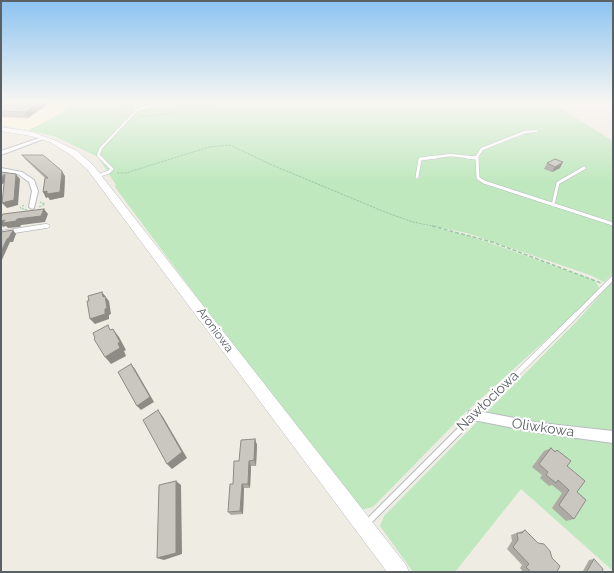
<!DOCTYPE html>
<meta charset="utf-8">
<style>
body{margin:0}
#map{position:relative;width:614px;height:573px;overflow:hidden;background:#efece3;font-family:Raleway,sans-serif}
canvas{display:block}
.frame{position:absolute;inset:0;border:2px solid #5b6065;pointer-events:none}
</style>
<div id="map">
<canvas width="614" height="573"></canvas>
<div class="frame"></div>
</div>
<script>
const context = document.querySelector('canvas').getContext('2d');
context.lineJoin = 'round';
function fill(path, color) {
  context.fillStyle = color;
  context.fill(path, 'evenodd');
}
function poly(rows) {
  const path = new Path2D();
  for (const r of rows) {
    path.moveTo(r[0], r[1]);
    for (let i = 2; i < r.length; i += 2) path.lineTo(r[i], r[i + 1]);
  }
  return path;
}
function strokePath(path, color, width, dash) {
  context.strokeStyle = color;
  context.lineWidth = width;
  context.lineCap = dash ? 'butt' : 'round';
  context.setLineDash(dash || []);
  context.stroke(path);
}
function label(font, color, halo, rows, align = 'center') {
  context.font = font + ' Raleway,sans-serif';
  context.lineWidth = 4;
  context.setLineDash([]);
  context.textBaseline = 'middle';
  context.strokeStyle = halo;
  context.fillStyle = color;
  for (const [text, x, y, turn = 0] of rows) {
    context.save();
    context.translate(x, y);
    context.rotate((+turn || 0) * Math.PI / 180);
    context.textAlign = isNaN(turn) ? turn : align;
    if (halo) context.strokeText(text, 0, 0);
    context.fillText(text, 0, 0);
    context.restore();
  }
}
fill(poly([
 [1,103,70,103,71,104,62,113,29,130,1,124]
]), '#fff5d8');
fill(poly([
 [70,103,552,103,613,141,613,273,604,282,590,275,467,233,417,223,468,236,490,243,590,279,596,282,599,288,569,319,465,413,373,507,361,510,210,315,115,187,116,185,98,157,56,137,29,130,62,113],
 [613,281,613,571,521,489,455,572,413,572,380,526,384,516,577,321]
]), '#bfe8be');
const laneFar4 = poly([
 [101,158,98,155,101,148,137,110,160,103],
 [428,158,451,155,476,158],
 [476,158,482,149,525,132,536,131]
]);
const laneFar3 = poly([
 [467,157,476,158],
 [477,157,478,178,484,182,613,224],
 [97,176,109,172,112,169,100,157],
 [417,177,420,159,436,157],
 [553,205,558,183,584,168],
 [39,227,48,226]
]);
const laneFar2 = poly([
 [1,233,46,226],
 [575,316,613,278]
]);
const laneFar1 = poly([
 [461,429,576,315]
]);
const lane = poly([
 [367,523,462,428]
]);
const street = poly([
 [42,137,46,138,1,155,1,151,42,137],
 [1,168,22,172,34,180,38,191,34,208,32,209,29,207,32,191,29,182,18,174,1,172,1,168],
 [473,410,540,423,613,431,613,443,540,433,473,420,469,419,468,415,469,411,473,410]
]);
const secondary = poly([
 [1,127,32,132,54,140,77,151,93,165,406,565,409,572,387,572,87,169,71,155,50,142,31,136,1,131,1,127]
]);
strokePath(laneFar4, '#b8bbc0', 3.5);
strokePath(laneFar3, '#b8bbc0', 4);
strokePath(laneFar2, '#b8bbc0', 5.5);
strokePath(laneFar1, '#b8bbc0', 6);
strokePath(lane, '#b8bbc0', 8);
strokePath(street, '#b8bbc0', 2);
strokePath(secondary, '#b7bbc0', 1);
strokePath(poly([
 [113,103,133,107],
 [202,108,205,112],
 [139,117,181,112,219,103],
 [117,173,126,173,209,147,230,145,272,165,385,212,413,222,437,227],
 [24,205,20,208,27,210],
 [39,207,45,204,40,202]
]), '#96caa3', 1, [2.5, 1]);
strokePath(poly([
 [432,226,492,242,601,283]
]), '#96caa3', 1.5, [4, 2]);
strokePath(laneFar4, '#fff', 2.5);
strokePath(laneFar3, '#fff', 3);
strokePath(laneFar2, '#fff', 4);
strokePath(laneFar1, '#fff', 5);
strokePath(lane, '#fff', 6);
fill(street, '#fff');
fill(secondary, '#fff');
fill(poly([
 [1,103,50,103,28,118,1,117],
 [22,155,65,176,64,197,50,200,48,197,46,198,45,178,26,160],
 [547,163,560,168,552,172,544,169],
 [255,439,257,445,256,466,251,466,250,488,244,488,243,514,231,515,228,512,233,484,239,461],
 [551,448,555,451,557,450,567,466,577,492,574,519,566,521,552,508,562,493,552,485,549,486,540,478,542,475,532,467,544,451],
 [525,530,557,572,523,572,520,568,522,565,507,549,512,541,511,535],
 [594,559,602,572,583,572,583,571,589,560]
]), '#aeaba5');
fill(poly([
 [39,103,50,103,28,118,25,112],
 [563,162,560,168,552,172,555,167],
 [62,171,65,176,64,197,50,200,48,197,46,198,43,192],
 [5,174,9,180,1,185,1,177],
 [16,174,20,179,18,205,7,208,2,203],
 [44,209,48,214,45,222,21,225,20,227,8,228,6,226,3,227,1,224,1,221,17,219],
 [13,230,16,234,13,242,10,242,1,262,1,251,7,239],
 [102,292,109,301,111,314,109,315,109,319,95,324,90,319,103,297],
 [113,329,119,337,126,350,124,351,126,356,111,364,105,357,118,343],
 [131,364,135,369,154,402,141,410,137,406],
 [158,410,163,417,187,458,172,469,167,464],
 [255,439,257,445,256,466,254,460],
 [249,461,251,466,250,488,248,484],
 [176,481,181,485,182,554,164,560,157,558],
 [242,484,244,488,243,514,240,511]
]), '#8d8b86');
const building = poly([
 [1,103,39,103,25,112,1,111,1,103],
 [22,155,43,155,62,171,60,192,47,194,47,191,43,192,45,178,48,178,22,155],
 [555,159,563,162,555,167,547,163,555,159],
 [1,172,16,174,14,200,2,203,5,174,1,177,1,172],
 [44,209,41,216,17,219,16,221,3,223,5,220,1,221,1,217,3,214,44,209],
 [13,230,9,238,7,239,1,251,1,232,13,230],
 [102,292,103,297,105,296,107,308,105,309,105,314,90,319,87,301,89,301,88,296,102,292],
 [108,325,110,330,113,329,120,342,118,343,120,348,105,357,94,339,95,338,93,333,108,325],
 [131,364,150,397,137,406,118,372,131,364],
 [158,410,182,452,167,464,143,420,158,410],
 [255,439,254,460,249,461,248,484,242,484,240,511,228,512,230,484,233,484,234,461,239,461,241,440,255,439],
 [551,448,555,452,557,450,571,461,567,466,585,481,577,492,586,500,574,519,559,505,569,490,558,480,556,483,546,475,548,472,539,464,551,448],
 [176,481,176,553,157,558,159,485,176,481],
 [525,530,538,543,544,544,550,551,552,558,560,566,557,572,531,572,526,567,529,564,513,547,518,540,517,533,522,533,525,530],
 [594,559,603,569,602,572,588,572,587,571,594,559]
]);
fill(building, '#cac7c0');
strokePath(building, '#8d8b86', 1);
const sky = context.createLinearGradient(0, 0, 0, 183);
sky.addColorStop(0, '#8cc3f1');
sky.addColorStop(0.56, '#f8f6f2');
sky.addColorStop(1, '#f8f6f200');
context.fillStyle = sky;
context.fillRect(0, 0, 614, 183);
label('12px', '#5b6065', '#fff', [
 ["Aroniowa",215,330,53]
]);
label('14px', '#5b6065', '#fff', [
 ["Nawłociowa",488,401,-44],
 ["Oliwkowa",543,428,8]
]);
</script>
